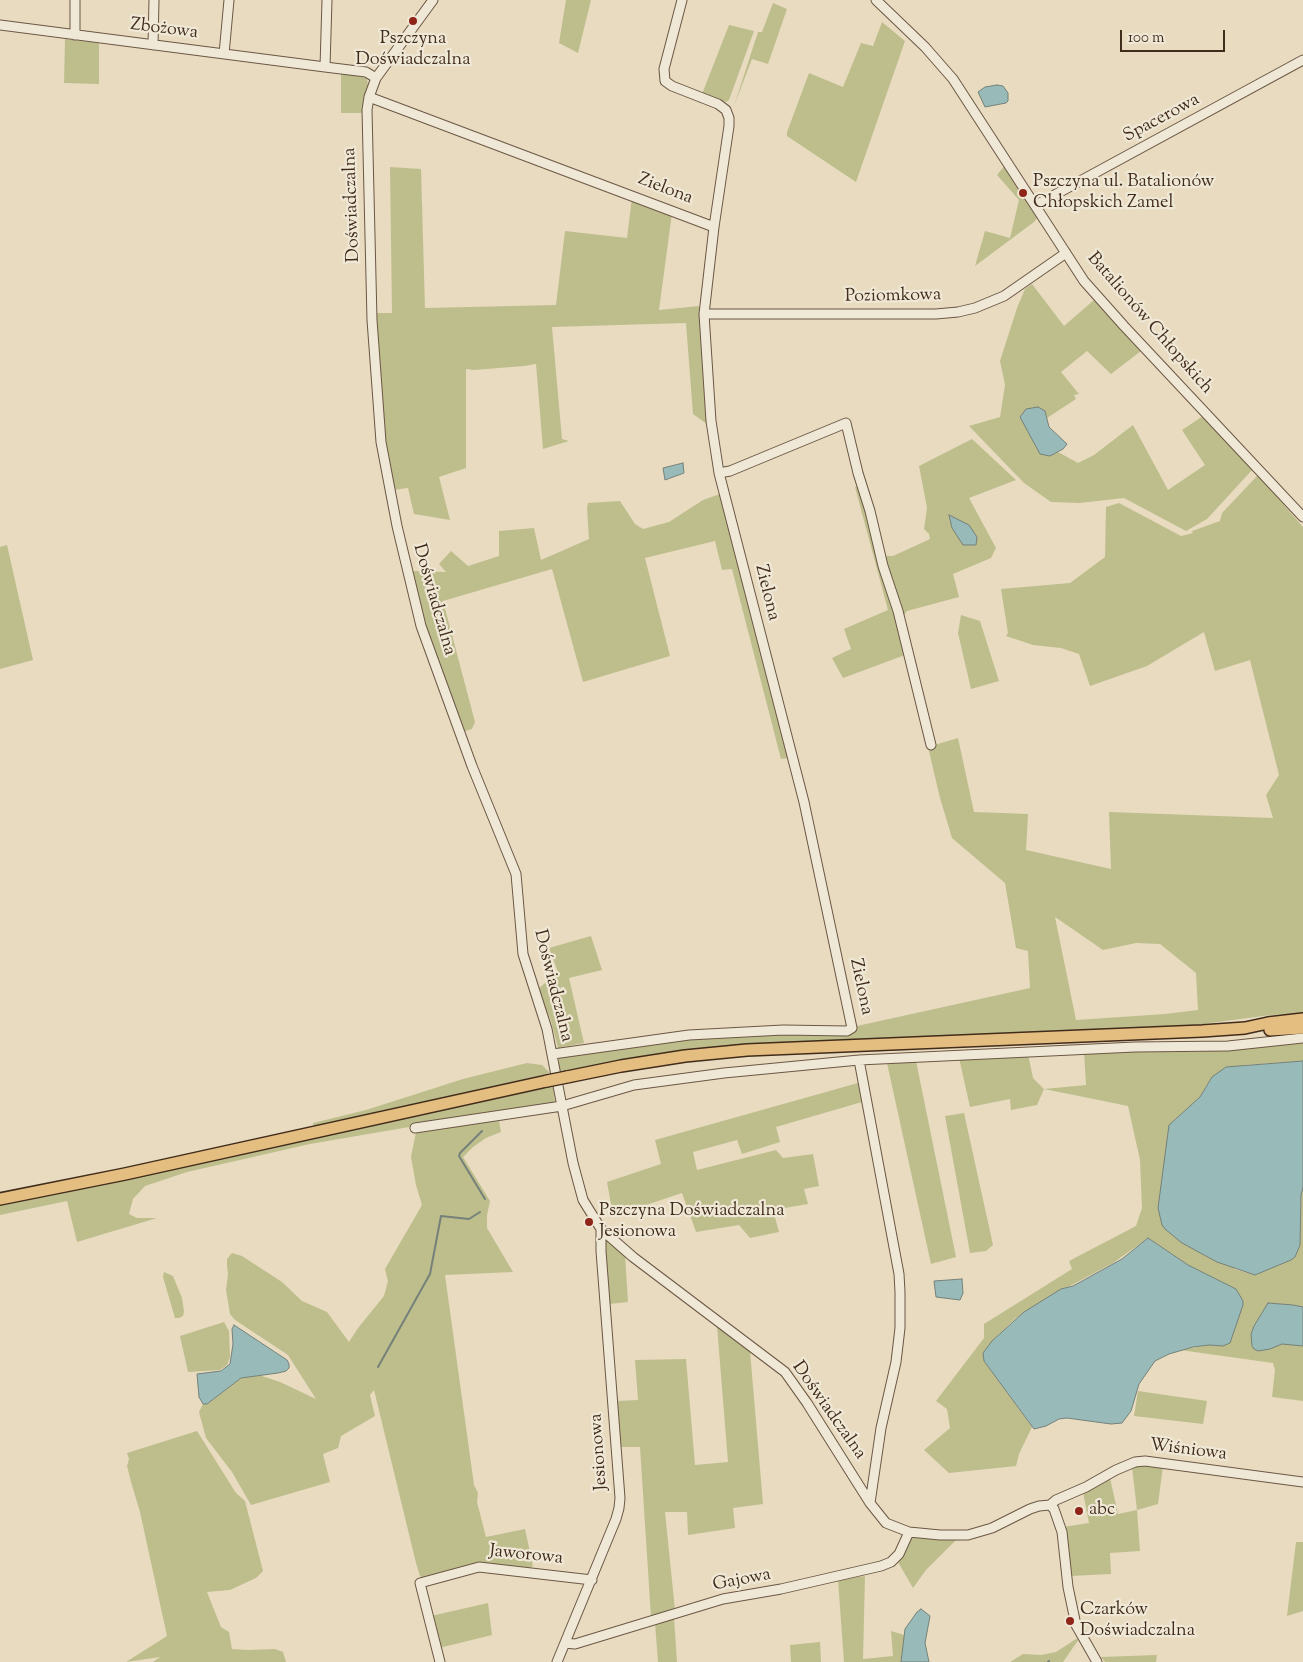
<!DOCTYPE html>
<meta charset="utf-8">
<style>
body{margin:0}
#map{position:relative;width:1303px;height:1662px;overflow:hidden;background:#e8dbc0;font-family:"Sorts Mill Goudy",serif}
canvas{display:block}
.scale{position:absolute;left:1120px;top:30px;width:105px;height:22px;box-sizing:border-box;border:2px solid #412b1a;border-top:0;padding-left:6px;font-size:15px;line-height:18px;white-space:nowrap;color:#412b1a;-webkit-text-stroke:4px #f0e8d6;paint-order:stroke}
</style>
<div id="map">
<canvas width="1303" height="1662"></canvas>
<div class="scale">100 m</div>
</div>
<script>
const context = document.querySelector('canvas').getContext('2d');
context.lineJoin = 'round';
function fill(path, color) {
  context.fillStyle = color;
  context.fill(path, 'evenodd');
}
function poly(rows) {
  const path = new Path2D();
  for (const r of rows) {
    path.moveTo(r[0], r[1]);
    for (let i = 2; i < r.length; i += 2) path.lineTo(r[i], r[i + 1]);
  }
  return path;
}
function strokePath(path, color, width, dash) {
  context.strokeStyle = color;
  context.lineWidth = width;
  context.lineCap = dash ? 'butt' : 'round';
  context.setLineDash(dash || []);
  context.stroke(path);
}
function label(font, color, halo, rows, align = 'center') {
  context.font = font + ' "Sorts Mill Goudy",serif';
  context.lineWidth = 4.5;
  context.setLineDash([]);
  context.textBaseline = 'middle';
  context.strokeStyle = halo;
  context.fillStyle = color;
  for (const [text, x, y, turn = 0] of rows) {
    context.save();
    context.translate(x, y);
    context.rotate((+turn || 0) * Math.PI / 180);
    context.textAlign = isNaN(turn) ? turn : align;
    if (halo) context.strokeText(text, 0, 0);
    context.fillText(text, 0, 0);
    context.restore();
  }
}
fill(poly([
 [566,0,591,0,578,53,559,43],
 [773,3,787,9,768,64,752,59,734,106,758,32,762,32],
 [882,22,905,41,856,182,787,136,787,132,809,73,843,87,861,43,873,46],
 [729,25,754,31,729,100,726,102,702,94],
 [65,39,99,43,99,84,64,83],
 [341,73,363,77,367,79,368,85,363,113,341,113],
 [1005,165,1039,216,1034,222,975,266,985,231,1010,238,1019,200,997,175],
 [390,167,421,169,425,308,556,305,565,231,627,238,632,198,672,213,659,310,699,306,707,424,693,414,686,323,552,327,562,439,569,441,543,449,536,364,524,366,474,370,466,369,466,468,439,477,450,520,414,514,408,488,393,490,385,445,376,313,392,313],
 [1032,284,1064,326,1094,300,1141,351,1111,374,1087,351,1061,372,1079,394,1074,395,1076,399,1047,418,1045,411,1050,456,1058,452,1078,463,1094,455,1133,425,1168,490,1205,465,1182,430,1203,416,1253,469,1207,519,1186,531,1124,498,1080,503,1051,502,1024,483,969,426,1000,417,1005,385,1000,361,1017,308,1025,289],
 [972,439,1016,480,969,498,996,548,991,558,953,574,959,597,907,611,903,617,884,556,893,556,930,539,929,534,924,529,927,508,919,466],
 [1258,475,1303,527,1303,1013,1271,1015,1195,1025,856,1039,677,1051,559,1072,559,1057,681,1039,780,1032,838,1034,856,1032,857,1026,1030,988,1028,951,1016,948,1005,883,952,838,940,798,928,747,958,738,974,812,1028,814,1026,850,1111,869,1109,812,1273,818,1266,795,1279,775,1250,660,1215,671,1204,632,1147,666,1090,686,1079,654,1061,648,1033,645,1006,636,1008,633,1001,589,1070,583,1105,557,1106,507,1119,503,1181,536,1193,533,1192,531,1220,521,1222,513],
 [1055,917,1103,950,1136,943,1160,944,1196,973,1198,1010,1165,1014,1076,1020],
 [855,487,859,487,895,612,905,655,843,678,832,658,851,649,844,629,888,610],
 [720,494,788,758,781,759,732,569,722,570,715,541,645,558,670,656,583,682,552,569,443,601,475,722,472,729,462,732,425,627,412,571,446,572,439,564,451,551,468,566,499,556,499,531,534,528,541,560,589,539,587,508,588,503,620,501,635,524,643,529,669,522,703,500],
 [7,545,33,660,0,669,0,547],
 [961,615,980,621,999,681,971,689,958,633],
 [591,936,602,970,569,978,584,1043,558,1048,551,1021,538,989,558,972,549,948],
 [1303,1043,1303,1061,1245,1065,1212,1077,1200,1097,1169,1125,1234,1269,1255,1275,1291,1260,1295,1257,1300,1245,1301,1195,1303,1179,1303,1401,1272,1397,1275,1370,1273,1363,1180,1350,1209,1345,1223,1346,1197,1271,1148,1238,1113,1263,1068,1287,1064,1288,1016,1318,992,1341,984,1361,1032,1427,1019,1454,1016,1466,949,1473,924,1450,950,1428,947,1409,936,1401,984,1338,984,1324,1072,1269,1069,1261,1136,1226,1142,1208,1140,1160,1128,1106,1044,1089,1037,1105,1011,1110,1010,1099,970,1107,959,1058,1000,1058,1028,1054,1033,1078,1044,1089,1086,1085,1084,1051,1199,1052],
 [916,1061,956,1257,931,1264,887,1063],
 [527,1063,542,1065,550,1073,314,1128,313,1123,366,1110,463,1079],
 [858,1083,862,1102,776,1127,780,1142,742,1154,737,1140,693,1152,697,1170,776,1150,783,1158,813,1154,819,1186,804,1189,808,1204,773,1210,779,1232,750,1238,739,1225,696,1232,682,1193,613,1216,607,1182,661,1164,655,1140],
 [553,1087,555,1102,310,1144,187,1172,145,1186,133,1199,129,1214,137,1218,157,1218,77,1242,67,1201,0,1215,0,1202,475,1101],
 [964,1113,993,1245,986,1251,970,1253,945,1116],
 [499,1121,501,1132,486,1138,473,1147,463,1157,490,1201,487,1215,487,1228,513,1272,445,1275,474,1485,478,1493,477,1502,486,1537,525,1529,533,1566,528,1569,480,1565,425,1579,420,1576,416,1563,374,1390,370,1395,375,1416,341,1436,338,1448,323,1454,330,1482,251,1505,232,1472,206,1438,199,1412,203,1404,207,1404,241,1378,259,1375,280,1382,316,1399,288,1355,235,1320,230,1314,226,1290,228,1274,227,1267,227,1259,232,1253,242,1256,282,1282,302,1301,327,1312,349,1342,358,1328,384,1296,388,1281,385,1269,422,1205,416,1185,411,1157,416,1132],
 [605,1238,625,1255,628,1302,609,1304,602,1243],
 [164,1272,173,1276,182,1298,184,1311,183,1316,179,1318,175,1318,163,1277],
 [224,1322,229,1331,230,1357,227,1365,220,1370,188,1372,180,1336],
 [717,1326,750,1351,763,1504,733,1508,735,1528,688,1535,687,1512,665,1512,675,1610,651,1617,640,1447,621,1447,617,1401,638,1400,635,1360,686,1359,695,1465,728,1462],
 [1138,1391,1207,1401,1203,1424,1134,1416],
 [197,1431,236,1493,245,1501,263,1571,256,1578,230,1590,207,1592,221,1627,229,1632,232,1649,249,1650,275,1649,283,1652,286,1662,153,1662,160,1657,126,1662,167,1636,140,1512,131,1482,127,1466,129,1459,127,1453],
 [1141,1464,1163,1466,1158,1504,1137,1510,1140,1551,1110,1553,1111,1574,1071,1576,1063,1527,1089,1523,1083,1492,1110,1478,1118,1514,1137,1510,1132,1467],
 [918,1536,959,1537,926,1570,913,1588,898,1562,910,1538],
 [1296,1542,1303,1542,1303,1611,1287,1616],
 [865,1576,863,1659,893,1656,891,1631,904,1635,904,1652,901,1662,844,1662,838,1580],
 [488,1603,492,1635,439,1648,431,1616],
 [674,1618,677,1662,658,1662,655,1623],
 [1076,1639,1079,1639,1063,1662,1010,1662,1023,1654,1041,1655,1056,1652],
 [820,1642,821,1662,791,1662,790,1645],
 [1157,1655,1156,1662,1105,1662,1101,1657]
]), '#bebe8d');
const water = poly([
 [997,85,1003,86,1008,93,1008,101,1006,103,985,107,978,92,985,87,997,85],
 [1038,407,1045,411,1049,427,1067,444,1063,449,1050,456,1040,454,1020,417,1026,409,1038,407],
 [683,463,684,473,665,480,663,468,683,463],
 [949,515,969,525,977,537,976,545,963,545,952,528,949,515],
 [1303,1061,1303,1187,1301,1195,1300,1245,1295,1257,1291,1260,1255,1275,1217,1262,1182,1243,1165,1229,1162,1225,1158,1208,1169,1125,1200,1097,1212,1077,1226,1067,1303,1061],
 [1148,1238,1188,1265,1236,1289,1243,1301,1243,1305,1230,1343,1223,1346,1209,1345,1193,1347,1169,1354,1155,1361,1139,1384,1131,1411,1122,1423,1111,1424,1067,1418,1059,1419,1046,1426,1034,1429,984,1361,983,1353,992,1341,1024,1312,1061,1289,1073,1286,1122,1259,1148,1238],
 [962,1279,963,1293,960,1300,936,1297,934,1281,962,1279],
 [1268,1303,1293,1305,1303,1307,1303,1346,1282,1344,1270,1349,1258,1351,1254,1349,1252,1346,1251,1334,1254,1326,1268,1303],
 [234,1325,287,1360,289,1364,289,1368,286,1371,278,1373,241,1378,207,1404,203,1404,199,1397,197,1374,221,1371,230,1364,233,1344,232,1329,234,1325],
 [921,1609,930,1616,925,1643,929,1662,901,1662,905,1629,917,1612,921,1609]
]);
fill(water, '#98bab9');
strokePath(water, '#758179', 1);
strokePath(poly([
 [482,1131,460,1153,459,1156,485,1199],
 [378,1367,430,1274,441,1216,469,1219,480,1212],
 [1048,1662,1049,1661]
]), '#758179', 2);
const minor = poly([
 [433,0,376,78,369,97,367,110,372,320,381,442,397,526,421,626,472,766,516,874,523,954,547,1029,573,1163,583,1200,601,1229,633,1257,785,1372,807,1403,870,1503,886,1523,909,1532,940,1535,968,1535,992,1528,1030,1509,1039,1506,1050,1505,1054,1509,1062,1532,1068,1587,1076,1625,1097,1662],
 [682,0,664,69,665,81,672,86,718,104,726,110,729,118,729,126,714,227],
 [876,0,925,47,953,79,1084,281,1124,326,1303,517],
 [0,25,325,67,366,72,376,78],
 [75,35,75,0],
 [153,45,154,0],
 [224,54,229,0],
 [325,67,327,0],
 [369,97,714,227,704,314,711,421,719,473,804,802,852,1028,847,1031,783,1030,689,1035,553,1054],
 [1036,205,1303,60],
 [704,314,936,314,958,312,975,308,1004,296,1066,253],
 [719,473,730,471,846,423,858,473,870,511,883,566,898,611,931,745],
 [859,1060,899,1274,900,1292,900,1328,896,1362,881,1428,870,1503],
 [415,1128,562,1106,634,1085,724,1073,859,1060,1135,1047,1228,1046,1303,1038],
 [1050,1505,1056,1500,1086,1487,1116,1470,1135,1462,1145,1461,1303,1482],
 [565,1643,575,1644,723,1599,781,1589,881,1566,891,1562,899,1554,909,1532],
 [440,1662,420,1583,479,1567,592,1580],
 [557,1662,616,1519,619,1508,620,1498,601,1251,601,1229]
]);
const major = poly([
 [1270,1030,1303,1028],
 [567,1077,621,1066,685,1056,747,1050,1202,1031,1245,1028,1268,1023,1303,1019],
 [0,1199,125,1174,547,1081]
]);
strokePath(minor, '#6b5744', 11);
strokePath(major, '#412b1a', 14);
strokePath(minor, '#f0e8d6', 9);
strokePath(major, '#e4be80', 11);
const majorBridge = poly([
 [547,1081,567,1077]
]);
strokePath(majorBridge, '#412b1a', 14, []);
strokePath(majorBridge, '#e4be80', 11);
for (const [x, y, r, color] of [
 [413,21,5,"#8f2418"],
 [1023,193,5,"#8f2418"],
 [589,1222,5,"#8f2418"],
 [1079,1511,5,"#8f2418"],
 [1070,1621,5,"#8f2418"]
]) {
  const dot = new Path2D();
  dot.arc(x, y, r, 0, 2 * Math.PI);
  context.fillStyle = color;
  context.fill(dot);
  strokePath(dot, '#f0e8d6', 2);
}
label('18px', '#412b1a', '#f0e8d6', [
 ["Zbożowa",164,30,7],
 ["Spacerowa",1162,119,-28],
 ["Zielona",665,190,21],
 ["Doświadczalna",353,205,-92],
 ["Poziomkowa",893,297,-1],
 ["Batalionów Chłopskich",1149,324,49],
 ["Zielona",766,593,76],
 ["Doświadczalna",433,600,74],
 ["Doświadczalna",552,986,76],
 ["Zielona",860,987,78],
 ["Doświadczalna",828,1411,55],
 ["Wiśniowa",1188,1451,7],
 ["Jesionowa",600,1452,-94],
 ["Jaworowa",526,1556,6],
 ["Gajowa",742,1581,-11]
]);
label('18px', '#412b1a', '#f0e8d6', [
 ["Pszczyna",413,40,"center"],
 ["Doświadczalna",413,61,"center"],
 ["Pszczyna ul. Batalionów",1033,183],
 ["Chłopskich Zamel",1033,204],
 ["Pszczyna Doświadczalna",599,1212],
 ["Jesionowa",599,1233],
 ["abc",1089,1511],
 ["Czarków",1080,1611],
 ["Doświadczalna",1080,1632]
], 'left');
</script>
